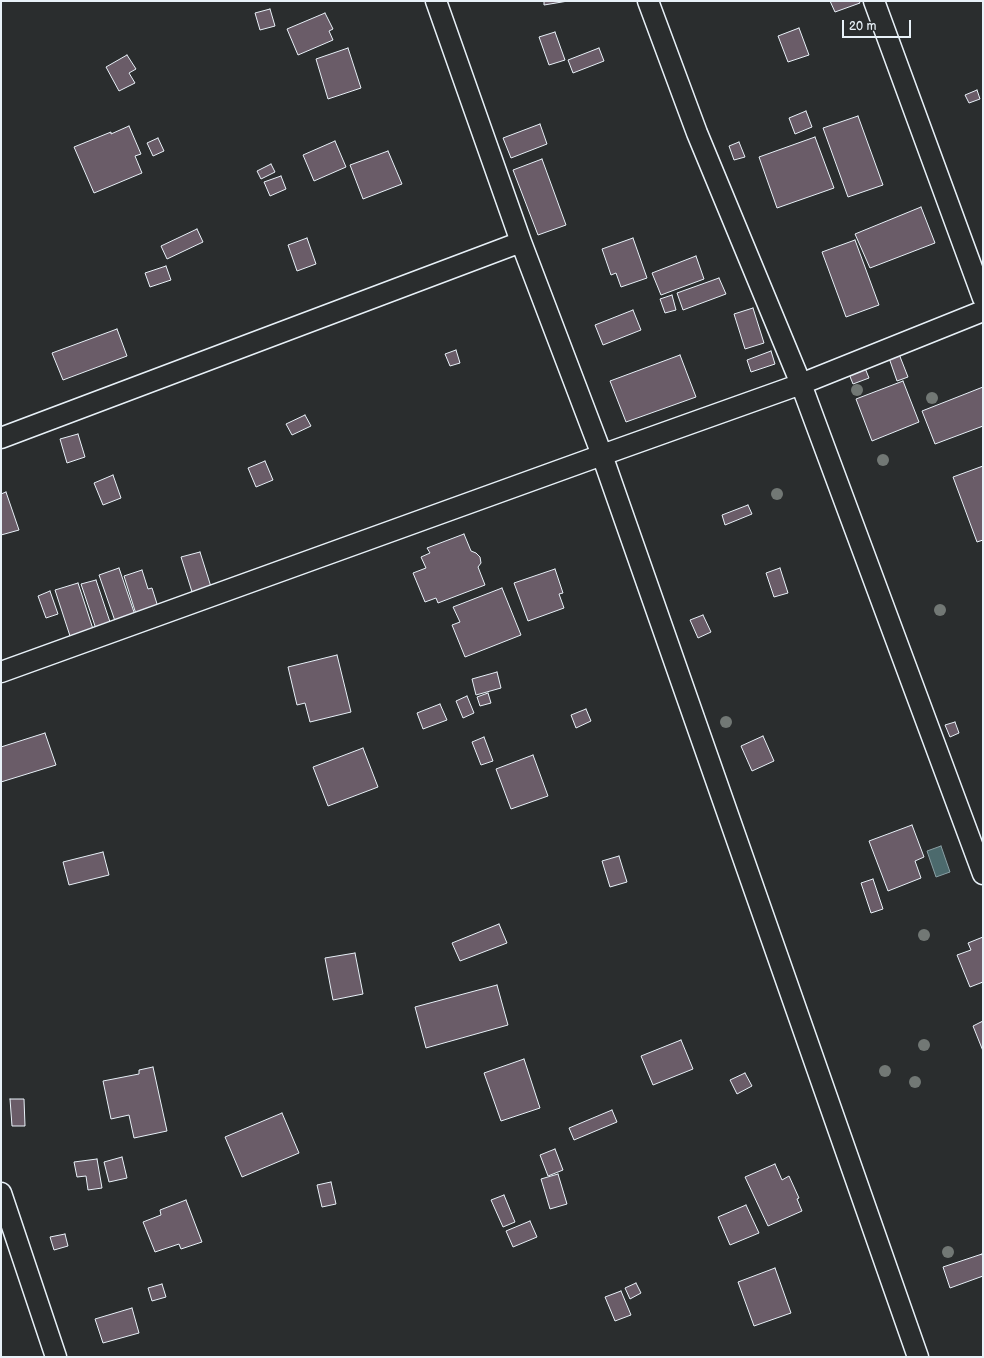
<!DOCTYPE html>
<style>
body{margin:0}
#map{position:relative;width:984px;height:1358px;overflow:hidden;background:#2a2d2e;font-family:"Balsamiq Sans",sans-serif}
canvas{display:block}
.frame{position:absolute;inset:0;border:2px solid #e8f1f8;pointer-events:none}
.scale{position:absolute;left:842px;top:20px;width:69px;height:18px;box-sizing:border-box;border:2px solid #e8f1f8;border-top:0;padding-left:5px;font-size:12px;line-height:14px;white-space:nowrap;color:#e8f1f8;-webkit-text-stroke:3px #2a2d2e;paint-order:stroke}
</style>
<div id="map">
<canvas width="984" height="1358"></canvas>
<div class="frame"></div>
<div class="scale">20 m</div>
</div>
<script>
const context = document.querySelector('canvas').getContext('2d');
context.lineJoin = 'round';
function fill(path, color) {
  context.fillStyle = color;
  context.fill(path, 'evenodd');
}
function poly(rows) {
  const path = new Path2D();
  for (const r of rows) {
    path.moveTo(r[0], r[1]);
    for (let i = 2; i < r.length; i += 2) path.lineTo(r[i], r[i + 1]);
  }
  return path;
}
function strokePath(path, color, width, dash) {
  context.strokeStyle = color;
  context.lineWidth = width;
  context.lineCap = dash ? 'butt' : 'round';
  context.setLineDash(dash || []);
  context.stroke(path);
}
const water = poly([
 [941,846,950,872,936,877,927,851,941,846]
]);
fill(water, '#4c6a6d');
strokePath(water, '#8aa0a5', 1);
const building = poly([
 [544,1,568,1,544,5,544,1],
 [830,1,859,1,860,3,835,12,830,1],
 [270,9,275,26,260,30,255,13,270,9],
 [325,13,333,29,329,31,333,40,298,55,287,29,325,13],
 [799,28,809,55,788,62,778,36,799,28],
 [555,32,565,60,549,65,539,37,555,32],
 [348,48,361,88,328,99,316,59,348,48],
 [599,48,604,61,573,73,568,60,599,48],
 [127,55,136,69,129,73,135,83,119,91,106,67,127,55],
 [977,90,980,99,969,103,965,95,977,90],
 [806,111,812,127,795,134,789,118,806,111],
 [858,116,883,185,848,197,823,128,858,116],
 [540,124,547,144,511,158,503,138,540,124],
 [129,126,141,154,135,156,142,173,94,193,74,147,111,132,111,134,129,126],
 [815,137,834,188,777,208,759,157,815,137],
 [158,138,164,151,153,156,147,143,158,138],
 [335,141,346,167,314,181,303,155,335,141],
 [739,142,745,157,734,160,729,146,739,142],
 [388,151,402,184,363,199,350,165,388,151],
 [542,159,566,225,538,235,513,170,542,159],
 [271,164,275,172,261,179,257,171,271,164],
 [281,176,286,189,270,196,264,182,281,176],
 [921,207,935,243,870,268,855,234,921,207],
 [197,229,203,242,167,259,161,246,197,229],
 [307,238,316,264,297,271,288,245,307,238],
 [633,238,647,278,621,287,616,273,611,275,602,249,633,238],
 [855,240,879,305,846,317,822,252,855,240],
 [696,256,704,279,661,295,652,273,696,256],
 [166,266,171,280,150,287,145,273,166,266],
 [719,278,726,294,683,310,677,293,719,278],
 [672,295,676,310,665,313,660,299,672,295],
 [753,308,764,343,745,349,734,314,753,308],
 [633,310,641,330,603,345,595,325,633,310],
 [117,329,127,356,63,380,52,353,117,329],
 [456,350,460,363,450,366,445,354,456,350],
 [771,351,775,364,751,372,747,360,771,351],
 [899,354,908,377,897,381,889,358,899,354],
 [680,355,696,397,626,422,610,381,680,355],
 [865,368,869,378,853,384,849,374,865,368],
 [903,381,919,422,872,441,856,399,903,381],
 [983,387,983,426,935,444,922,411,983,387],
 [305,415,311,426,292,435,286,424,305,415],
 [78,434,85,457,67,463,60,439,78,434],
 [265,461,273,480,256,487,248,468,265,461],
 [983,466,983,540,977,542,953,477,983,466],
 [113,475,121,498,103,505,94,483,113,475],
 [6,492,19,530,1,535,1,494,6,492],
 [748,505,752,514,725,525,722,515,748,505],
 [464,534,471,551,476,553,480,557,481,563,478,567,485,585,438,603,436,598,425,602,413,573,426,568,421,557,430,553,427,548,464,534],
 [200,552,212,590,193,595,181,557,200,552],
 [119,568,135,615,115,621,99,575,119,568],
 [780,568,788,593,774,597,766,573,780,568],
 [555,569,563,593,559,594,564,608,528,621,514,583,555,569],
 [142,570,148,589,152,588,158,607,136,614,124,576,142,570],
 [96,580,111,625,96,629,81,584,96,580],
 [78,583,93,629,70,636,55,590,78,583],
 [502,588,521,635,465,657,452,625,460,622,453,607,502,588],
 [50,591,58,614,46,618,38,596,50,591],
 [703,615,711,632,698,638,690,620,703,615],
 [337,655,351,712,310,722,305,703,297,705,288,667,337,655],
 [497,672,501,688,476,695,472,679,497,672],
 [488,693,491,703,480,706,477,697,488,693],
 [467,696,474,713,463,718,456,701,467,696],
 [440,704,447,720,423,729,417,713,440,704],
 [586,709,591,721,576,728,571,715,586,709],
 [955,722,959,733,950,737,945,725,955,722],
 [45,733,56,765,1,782,1,747,45,733],
 [763,736,774,761,752,771,741,746,763,736],
 [484,737,493,761,481,765,472,742,484,737],
 [363,748,378,787,328,806,313,767,363,748],
 [533,755,548,796,511,809,496,769,533,755],
 [912,825,924,857,915,861,921,878,888,891,869,841,912,825],
 [103,852,109,875,69,885,63,862,103,852],
 [619,856,627,882,610,887,602,861,619,856],
 [873,879,883,909,871,913,861,883,873,879],
 [499,924,507,943,460,961,452,943,499,924],
 [983,937,983,982,970,987,957,955,971,950,968,943,983,937],
 [355,953,363,994,333,1000,325,958,355,953],
 [497,985,508,1025,426,1048,415,1007,497,985],
 [983,1021,983,1051,973,1026,983,1021],
 [681,1040,693,1069,653,1085,641,1056,681,1040],
 [524,1059,540,1108,501,1121,484,1073,524,1059],
 [153,1067,167,1131,134,1138,129,1115,111,1119,103,1081,139,1074,139,1070,153,1067],
 [745,1073,752,1086,737,1094,730,1080,745,1073],
 [10,1099,24,1099,25,1126,12,1126,10,1099],
 [612,1110,617,1122,574,1140,569,1128,612,1110],
 [282,1113,299,1153,242,1177,225,1137,282,1113],
 [555,1149,563,1170,548,1176,540,1155,555,1149],
 [122,1157,127,1178,109,1182,104,1162,122,1157],
 [97,1159,102,1188,88,1190,86,1176,77,1177,74,1162,97,1159],
 [775,1164,782,1180,789,1176,799,1198,797,1199,802,1211,768,1226,745,1177,775,1164],
 [558,1174,567,1204,550,1209,541,1179,558,1174],
 [331,1182,336,1204,322,1207,317,1185,331,1182],
 [504,1195,515,1222,503,1227,491,1200,504,1195],
 [186,1200,202,1242,181,1249,179,1244,155,1252,143,1222,161,1215,160,1210,186,1200],
 [746,1205,759,1233,730,1245,718,1217,746,1205],
 [530,1221,537,1237,513,1247,506,1231,530,1221],
 [65,1234,68,1246,54,1250,50,1237,65,1234],
 [982,1254,983,1258,983,1276,950,1288,943,1267,982,1254],
 [775,1268,791,1313,754,1326,738,1282,775,1268],
 [636,1283,641,1293,630,1299,625,1288,636,1283],
 [162,1284,166,1297,152,1301,148,1288,162,1284],
 [621,1291,631,1315,615,1321,605,1297,621,1291],
 [132,1308,139,1333,103,1343,95,1319,132,1308]
]);
fill(building, '#6a5c68');
strokePath(building, '#e8f1f8', 1);
const street = poly([
 [436,1,521,242],
 [648,1,697,133,801,384,983,874],
 [874,1,983,298],
 [1,438,521,242,602,455,801,384,983,311],
 [1,672,602,455,918,1357],
 [1,1193,56,1357]
]);
strokePath(street, '#e8f1f8', 23);
strokePath(street, '#2a2d2e', 20);
context.fillStyle = '#727875';
for (const [x, y] of [
 [857,390],
 [932,398],
 [883,460],
 [777,494],
 [940,610],
 [726,722],
 [924,935],
 [924,1045],
 [885,1071],
 [915,1082],
 [948,1252]
]) {
  context.beginPath();
  context.arc(x, y, 6, 0, 2 * Math.PI);
  context.fill();
}
</script>
